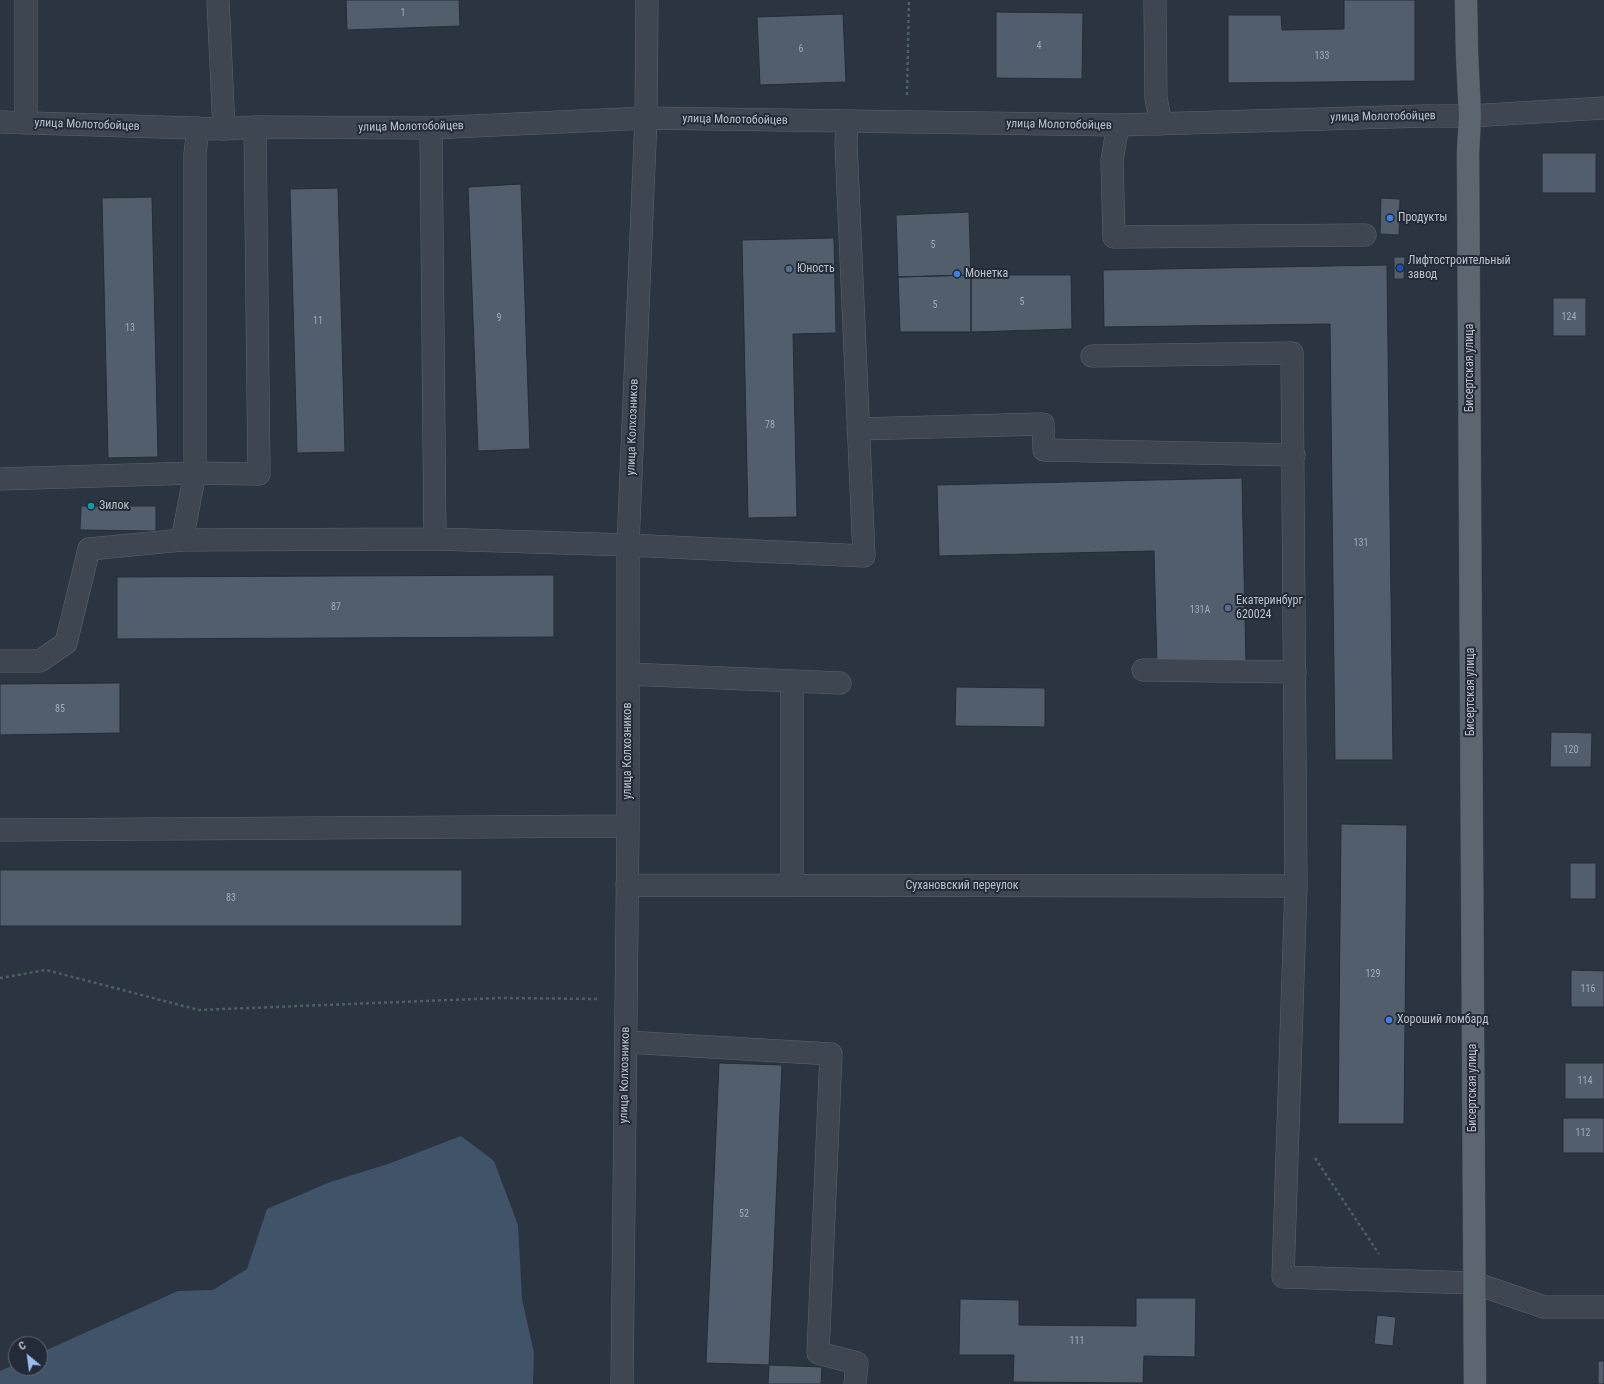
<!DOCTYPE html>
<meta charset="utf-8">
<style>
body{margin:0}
#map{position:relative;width:1604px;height:1384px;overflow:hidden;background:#2a3541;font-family:"Roboto Condensed",sans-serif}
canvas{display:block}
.north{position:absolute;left:8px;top:1336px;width:40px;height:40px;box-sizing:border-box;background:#222b37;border:1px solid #5f6772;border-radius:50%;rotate:331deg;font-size:11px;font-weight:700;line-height:16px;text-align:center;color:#bbc2cb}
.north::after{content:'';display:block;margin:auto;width:14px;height:18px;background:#9bbef0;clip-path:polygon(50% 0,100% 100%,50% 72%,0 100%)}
</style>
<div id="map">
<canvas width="1604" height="1384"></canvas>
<div class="north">С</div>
</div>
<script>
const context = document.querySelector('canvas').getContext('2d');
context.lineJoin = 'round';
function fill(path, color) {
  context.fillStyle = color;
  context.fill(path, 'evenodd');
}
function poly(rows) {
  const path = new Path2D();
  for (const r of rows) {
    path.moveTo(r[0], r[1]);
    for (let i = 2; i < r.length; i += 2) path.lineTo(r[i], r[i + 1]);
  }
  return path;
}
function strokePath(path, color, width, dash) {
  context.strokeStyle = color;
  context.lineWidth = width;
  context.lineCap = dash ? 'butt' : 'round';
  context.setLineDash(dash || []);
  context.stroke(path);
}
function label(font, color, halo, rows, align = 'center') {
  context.font = font + ' "Roboto Condensed",sans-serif';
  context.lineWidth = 4;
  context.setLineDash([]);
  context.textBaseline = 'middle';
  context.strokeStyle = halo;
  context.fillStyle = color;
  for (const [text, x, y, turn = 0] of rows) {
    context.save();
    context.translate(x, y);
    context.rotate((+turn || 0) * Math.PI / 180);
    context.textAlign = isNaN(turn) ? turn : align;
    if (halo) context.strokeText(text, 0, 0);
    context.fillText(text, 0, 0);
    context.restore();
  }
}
fill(poly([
 [461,1136,494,1161,518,1225,522,1299,534,1353,533,1384,0,1384,0,1371,16,1364,16,1368,40,1368,40,1353,178,1291,213,1290,247,1269,267,1209,330,1182,388,1164]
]), '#415369');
const building = poly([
 [346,0,459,0,460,26,347,30,346,0],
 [1344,0,1415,0,1415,81,1228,83,1228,15,1281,15,1282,30,1344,29,1344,0],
 [996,12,1083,13,1082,79,996,78,996,12],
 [843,14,846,82,760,85,757,17,843,14],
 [1542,153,1596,153,1596,193,1542,193,1542,153],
 [521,184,530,449,478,451,468,187,521,184],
 [338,188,345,452,297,453,290,189,338,188],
 [152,197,158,457,108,458,102,198,152,197],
 [1381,198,1400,199,1399,235,1380,234,1381,198],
 [969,212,971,275,898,277,896,215,969,212],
 [834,238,836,333,793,334,797,517,748,518,742,240,834,238],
 [1394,257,1405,257,1404,279,1394,279,1394,257],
 [1387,265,1393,760,1335,760,1330,324,1104,327,1103,270,1387,265],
 [971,275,1071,275,1072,329,971,332,971,275],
 [971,275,971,332,900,332,898,277,971,275],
 [1553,298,1586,298,1586,336,1553,336,1553,298],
 [1242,478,1246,665,1157,666,1154,551,939,556,937,485,1242,478],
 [81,506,156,506,156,531,80,530,81,506],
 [554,575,554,637,117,639,117,577,554,575],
 [120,683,120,733,0,735,0,684,120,683],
 [956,687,1045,688,1045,727,955,726,956,687],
 [1551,732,1592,733,1591,767,1550,767,1551,732],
 [1341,824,1407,825,1404,1124,1338,1124,1341,824],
 [1570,863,1596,863,1596,899,1570,899,1570,863],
 [0,870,462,870,462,926,0,926,0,870],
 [1571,970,1604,971,1604,1007,1571,1007,1571,970],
 [719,1063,782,1065,769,1365,706,1363,719,1063],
 [1565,1063,1604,1063,1604,1099,1565,1099,1565,1063],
 [1563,1118,1604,1118,1604,1153,1563,1153,1563,1118],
 [1136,1298,1196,1298,1195,1357,1144,1356,1143,1383,1013,1382,1014,1355,959,1355,960,1299,1019,1300,1019,1325,1136,1326,1136,1298],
 [1377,1315,1396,1317,1393,1346,1374,1344,1377,1315],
 [1598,1361,1604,1361,1604,1384,1598,1384,1598,1361],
 [769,1365,822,1367,821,1384,768,1384,769,1365]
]);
fill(building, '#535e6c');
strokePath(building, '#242d39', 1);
const minor = poly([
 [26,0,26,123],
 [218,0,224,129],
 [1155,0,1156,98,1161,124],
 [0,122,224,129,255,127,431,128,646,118,1118,125,1424,116,1470,116,1604,108],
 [1118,125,1112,160,1114,237,1365,235],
 [431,128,435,539],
 [1092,356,1292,353,1296,886,1283,1277,1474,1283,1544,1307,1604,1307],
 [858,429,1043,424,1044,450,1294,455],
 [0,479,195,473,195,154,198,128],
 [182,540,195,473,259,474,255,127],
 [0,661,40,661,66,643,89,549,182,540,435,539,628,545,864,556,846,143,847,121],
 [1143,670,1295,672],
 [628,674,840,683],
 [792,681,792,885],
 [0,830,628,826],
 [627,885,1296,886],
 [626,1042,831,1054,818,1353,857,1363,855,1384],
 [622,1384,628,826,628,545,646,118,647,0]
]);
const major = poly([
 [1466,0,1467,54,1470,116,1468,153,1475,1384]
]);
strokePath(minor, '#5c646f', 23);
strokePath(major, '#4a525e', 23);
strokePath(poly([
 [907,95,909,0],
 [0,978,46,970,199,1010,500,998,599,999],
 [1315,1158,1379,1254]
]), '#4c5f61', 2.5, [3, 3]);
strokePath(minor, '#3e4651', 22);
strokePath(major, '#5c6671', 22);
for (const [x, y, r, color] of [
 [1390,218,4,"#3f7fe0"],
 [1400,268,4,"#1a4fb4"],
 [789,269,4,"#5c6f8a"],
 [957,274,4,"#3f7fe0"],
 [91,506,4,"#0f9aa8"],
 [1228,608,4,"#5c6f8a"],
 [1389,1020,4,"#3f7fe0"]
]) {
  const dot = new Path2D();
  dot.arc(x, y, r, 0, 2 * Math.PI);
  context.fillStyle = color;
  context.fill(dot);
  strokePath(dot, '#222b37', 1.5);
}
label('10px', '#a1a9b3', null, [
 ["1",403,13],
 ["4",1039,46],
 ["6",801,49],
 ["133",1322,56],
 ["5",933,245],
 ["5",1022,302],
 ["5",935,305],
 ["124",1569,317],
 ["9",499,318],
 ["11",318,321],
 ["13",130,328],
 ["78",770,425],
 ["131",1361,543],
 ["87",336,607],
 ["131А",1200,610],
 ["85",60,709],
 ["120",1571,750],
 ["83",231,898],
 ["129",1373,974],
 ["116",1588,989],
 ["114",1585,1081],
 ["112",1583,1133],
 ["52",744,1214],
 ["111",1077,1341]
]);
label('12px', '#bbc2cb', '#222b37', [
 ["улица Молотобойцев",1383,117,-1],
 ["улица Молотобойцев",735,120,1],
 ["улица Молотобойцев",87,125,2],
 ["улица Молотобойцев",1059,125,1],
 ["улица Молотобойцев",411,127,-1],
 ["Бисертская улица",1470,368,-90],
 ["улица Колхозников",633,427,-88],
 ["Бисертская улица",1471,692,-90],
 ["улица Колхозников",628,751,-90],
 ["Сухановский переулок",962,886],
 ["улица Колхозников",625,1075,-89],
 ["Бисертская улица",1473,1088,-90]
]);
label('12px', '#bbc2cb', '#222b37', [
 ["Продукты",1398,218],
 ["Лифтостроительный",1408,261],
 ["завод",1408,275],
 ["Юность",797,269],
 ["Монетка",965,274],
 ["Зилок",99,506],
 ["Екатеринбург",1236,601],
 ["620024",1236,615],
 ["Хороший ломбард",1397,1020]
], 'left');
</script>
